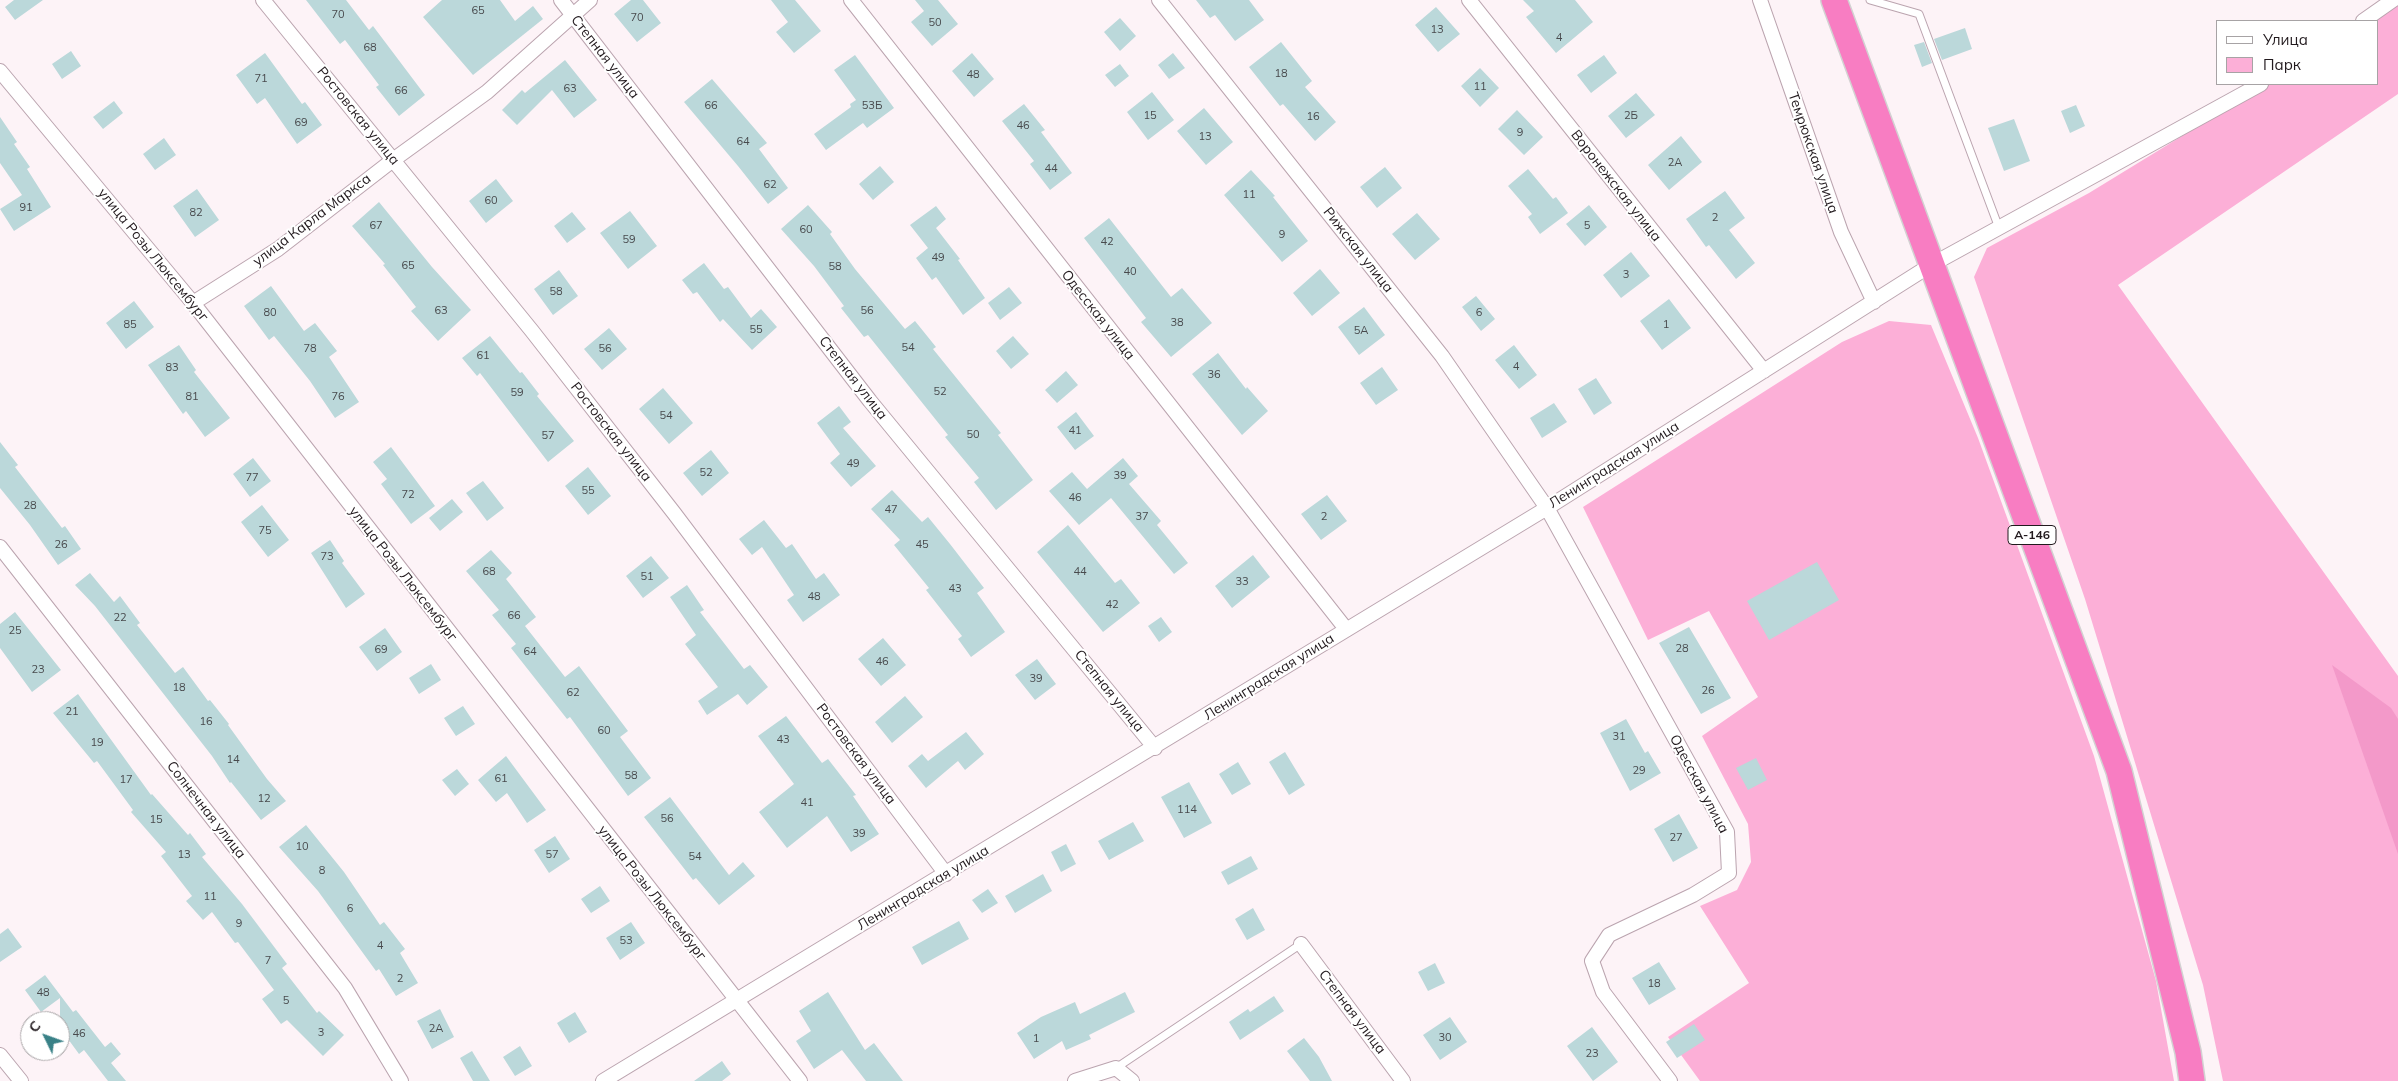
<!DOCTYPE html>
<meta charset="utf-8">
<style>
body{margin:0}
#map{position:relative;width:2398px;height:1081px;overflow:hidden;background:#fdf3f7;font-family:Mulish,sans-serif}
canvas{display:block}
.legend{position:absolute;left:2216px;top:20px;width:162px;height:65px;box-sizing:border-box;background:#fff;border:1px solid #a7a3a5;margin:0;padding:6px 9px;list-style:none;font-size:15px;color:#221a1e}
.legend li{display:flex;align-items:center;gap:10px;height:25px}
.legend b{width:25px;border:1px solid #a7a3a5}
.north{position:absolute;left:20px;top:1011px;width:50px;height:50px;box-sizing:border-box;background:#fff;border:1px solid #a7a3a5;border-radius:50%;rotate:312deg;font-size:14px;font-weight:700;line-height:20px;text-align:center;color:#221a1e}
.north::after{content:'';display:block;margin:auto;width:18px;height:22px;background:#398187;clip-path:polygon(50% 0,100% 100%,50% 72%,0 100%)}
</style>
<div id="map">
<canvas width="2398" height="1081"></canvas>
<ul class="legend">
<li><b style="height:6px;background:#fff"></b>Улица</li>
<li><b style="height:14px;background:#fcafd7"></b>Парк</li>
</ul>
<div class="north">С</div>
</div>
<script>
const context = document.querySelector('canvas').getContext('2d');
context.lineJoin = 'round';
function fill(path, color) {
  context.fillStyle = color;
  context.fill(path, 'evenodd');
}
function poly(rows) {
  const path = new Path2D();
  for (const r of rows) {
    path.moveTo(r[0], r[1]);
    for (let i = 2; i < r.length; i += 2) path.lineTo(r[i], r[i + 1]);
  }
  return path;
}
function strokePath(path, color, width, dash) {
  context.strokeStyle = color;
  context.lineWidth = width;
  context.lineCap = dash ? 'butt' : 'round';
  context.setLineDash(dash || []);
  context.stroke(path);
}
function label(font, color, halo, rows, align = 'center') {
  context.font = font + ' Mulish,sans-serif';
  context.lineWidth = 4;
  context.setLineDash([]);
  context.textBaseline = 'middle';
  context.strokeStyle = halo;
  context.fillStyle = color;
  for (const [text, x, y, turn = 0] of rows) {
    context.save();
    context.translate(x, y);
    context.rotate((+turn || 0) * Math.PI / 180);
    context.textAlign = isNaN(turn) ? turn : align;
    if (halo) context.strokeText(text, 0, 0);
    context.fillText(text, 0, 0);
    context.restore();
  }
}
fill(poly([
 [2398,4,2398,94,2118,285,2398,676,2398,1081,2223,1081,2203,985,2085,599,1974,277,1987,248,2089,193,2267,84,2377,84,2377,21,2369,21],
 [1889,321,1931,325,1978,438,2094,756,2156,981,2174,1081,1700,1081,1668,1037,1749,983,1700,906,1737,890,1751,862,1748,824,1702,736,1758,697,1709,611,1648,640,1583,507,1842,342]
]), '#fcafd7');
fill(poly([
 [2332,665,2391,708,2398,719,2398,854]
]), '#f399c9');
fill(poly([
 [14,0,43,0,15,20,5,7],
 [306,0,346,0,369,30,373,26,425,95,399,116,376,87,379,85,345,40,340,44],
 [442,0,500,0,515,21,533,6,543,19,473,75,423,17],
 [631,0,643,0,661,23,637,42,614,14],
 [771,0,795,0,821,31,794,53,776,32,788,22],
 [915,0,938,0,958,24,932,46,911,22,924,11],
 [1196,0,1249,0,1264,20,1235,41,1215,15,1210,18],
 [1523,0,1575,0,1593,22,1556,53,1526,17,1534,11],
 [1436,7,1460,34,1438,52,1415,25],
 [1120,18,1136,36,1120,51,1104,32],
 [1965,28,1972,49,1942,60,1934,39],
 [1281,42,1312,81,1305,87,1336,122,1315,141,1283,104,1280,106,1249,67],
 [1924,42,1932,63,1922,67,1914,45],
 [71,51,81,66,62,79,52,64],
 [265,53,302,104,305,102,322,125,297,144,265,98,257,104,236,75],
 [972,53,994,79,974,97,952,71],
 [1173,53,1185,68,1169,79,1158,65],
 [855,55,894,108,867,128,863,123,826,150,814,134,851,107,850,104,856,100,834,70],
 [1604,55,1617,73,1591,93,1577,75],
 [565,60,597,100,574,118,552,90,517,125,502,110,522,90,525,93],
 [1120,64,1129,76,1115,87,1105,75],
 [1480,68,1499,88,1480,107,1461,86],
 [712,79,767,143,759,149,788,188,768,204,738,166,684,102],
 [1152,92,1174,120,1148,140,1127,112],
 [1636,93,1655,115,1626,138,1608,116],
 [114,101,123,113,103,129,93,117],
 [1024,104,1045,130,1041,132,1072,173,1050,190,1030,164,1034,161,1002,121],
 [2076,105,2085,126,2070,133,2061,111],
 [1204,108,1233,142,1206,165,1177,131],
 [1517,110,1543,137,1524,155,1498,129],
 [0,117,17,142,14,144,30,167,27,169,51,207,14,231,0,209,22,195,0,163],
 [2014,119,2030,161,2004,171,1988,128],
 [1681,136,1702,162,1669,190,1648,165],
 [164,138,176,155,155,170,143,154],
 [880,166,894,182,873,200,859,184],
 [1385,167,1402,188,1377,208,1360,187],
 [1528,169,1553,199,1556,197,1568,213,1540,234,1528,217,1532,214,1508,186],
 [1251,170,1275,196,1273,197,1308,241,1282,262,1224,195],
 [496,179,513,201,486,223,469,201],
 [197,189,219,220,195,237,173,206],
 [1725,191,1745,218,1729,230,1755,263,1736,279,1709,245,1706,247,1686,219],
 [379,202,432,267,471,310,438,341,411,311,416,307,383,265,385,264,352,226],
 [808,205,832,232,830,234,855,269,905,329,915,321,936,347,933,349,1001,433,998,435,1033,480,996,510,974,482,979,478,945,437,948,435,868,335,864,337,841,308,844,306,814,266,781,229],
 [1589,205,1607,227,1585,246,1566,224],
 [936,206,946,219,936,228,960,259,958,260,985,298,963,315,936,277,932,280,916,258,928,248,910,225],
 [630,211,657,246,628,269,600,233],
 [572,212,586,229,567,243,554,226],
 [1417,213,1440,239,1415,260,1392,234],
 [1109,218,1171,297,1182,288,1212,323,1171,357,1141,322,1146,318,1084,238],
 [1631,252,1650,276,1621,298,1603,275],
 [704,263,724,289,728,287,751,318,761,309,777,327,752,350,723,319,720,322,697,292,693,294,682,280],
 [1320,269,1340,293,1312,316,1293,293],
 [559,270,578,296,553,315,534,289],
 [271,286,304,331,315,323,337,351,329,357,359,402,335,418,310,381,274,336,269,340,244,306],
 [1009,287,1022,303,1000,320,988,303],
 [1476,296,1495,319,1481,331,1462,307],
 [1669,299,1691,328,1662,350,1640,321],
 [134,301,154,327,126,349,106,323],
 [1364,307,1385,335,1359,355,1338,327],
 [609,328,627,349,602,370,584,349],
 [490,336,520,373,522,372,539,394,537,396,574,441,548,462,480,373,477,376,462,358],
 [1013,336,1029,354,1011,369,996,351],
 [179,345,196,370,194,372,230,418,205,437,186,411,183,414,148,365],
 [1514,345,1537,375,1519,389,1495,360],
 [1218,353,1246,389,1247,387,1268,411,1242,435,1192,374],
 [1382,367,1398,390,1376,405,1360,383],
 [1066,371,1078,385,1057,403,1045,390],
 [1596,378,1612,403,1594,415,1578,389],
 [663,388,693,423,669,444,639,409],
 [1554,403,1567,422,1542,438,1530,418],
 [839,406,851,422,843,428,876,466,851,487,830,463,840,454,817,423],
 [1076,412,1094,436,1075,450,1057,427],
 [0,442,18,465,15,467,62,528,65,526,81,549,58,565,30,525,0,488],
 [391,447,435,506,411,524,381,484,387,479,373,462],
 [711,450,729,473,702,496,683,473],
 [253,458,271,481,250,497,233,474],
 [1123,458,1138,476,1129,484,1161,521,1157,525,1188,563,1174,574,1111,498,1079,525,1049,491,1072,472,1087,489],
 [588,467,611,496,588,515,565,486],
 [483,481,504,508,487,521,466,493],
 [892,490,922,522,928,517,950,544,984,588,977,593,1005,632,971,657,958,639,962,636,926,590,929,588,894,545,900,540,871,509],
 [1327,495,1347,521,1321,540,1301,514],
 [452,499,463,512,440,531,429,518],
 [262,505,289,540,268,557,241,522],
 [764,520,786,548,792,544,816,579,824,573,840,595,803,622,787,600,794,595,762,547,752,555,739,539],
 [1068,525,1115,583,1121,579,1140,603,1103,632,1037,552],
 [330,540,344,561,342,563,365,594,346,608,311,553],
 [491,550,512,573,506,579,536,617,525,626,565,677,579,666,628,731,620,737,651,778,628,796,570,717,567,719,511,648,516,644,492,615,499,610,466,571],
 [1253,555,1270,577,1232,608,1215,586],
 [651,556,669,578,643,598,626,576],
 [1817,562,1839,600,1769,640,1747,601],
 [90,573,114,602,120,596,140,623,137,625,175,673,183,667,208,701,210,700,229,724,228,725,267,779,286,801,261,820,231,782,230,783,212,756,95,606,75,585],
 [687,585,704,610,700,612,744,669,750,665,768,687,747,705,738,694,707,715,698,701,718,687,685,644,696,635,670,597],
 [15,612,61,670,32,692,0,648,0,624],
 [1161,617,1172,632,1159,642,1148,626],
 [1689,627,1731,698,1701,714,1659,643],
 [385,628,402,652,377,671,359,647],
 [883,638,906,665,881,686,858,659],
 [1037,659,1056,684,1035,700,1015,675],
 [431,664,441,680,419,694,409,678],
 [78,694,151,795,152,794,188,835,190,833,206,854,202,857,242,904,287,964,282,968,317,1013,319,1011,344,1035,323,1056,287,1020,281,1024,262,999,274,990,238,942,235,943,212,912,203,920,186,901,192,896,161,856,166,852,131,812,133,810,97,761,94,763,53,713],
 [905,696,923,717,892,743,875,722],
 [463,706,475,724,456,736,444,718],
 [786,716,822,763,828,759,856,795,853,796,879,834,851,852,827,816,787,848,759,812,794,784,758,736],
 [1626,719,1645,753,1648,751,1661,773,1630,791,1600,733],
 [966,732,984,754,965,770,958,761,926,788,908,766,922,754,928,761],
 [1285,752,1305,785,1289,795,1269,762],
 [506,756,546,810,527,823,507,793,496,802,478,780],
 [1756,758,1767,780,1748,790,1736,768],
 [1238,762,1251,784,1232,795,1219,774],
 [457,769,469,784,455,796,442,780],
 [1189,782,1212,823,1184,838,1161,797],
 [670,797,729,875,743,862,755,876,719,905,696,878,693,880,644,817],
 [1679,814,1698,848,1673,862,1654,829],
 [1133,822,1144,841,1109,860,1098,841],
 [306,825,344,872,380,925,384,922,405,949,400,953,418,983,396,996,379,969,376,971,318,891,279,847],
 [555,836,570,859,549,873,534,850],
 [1066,844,1076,864,1061,872,1051,852],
 [1251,856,1258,869,1228,885,1221,872],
 [1043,874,1052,891,1015,913,1005,896],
 [600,886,610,901,591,913,581,899],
 [988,889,998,903,982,913,972,900],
 [1253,908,1265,930,1247,940,1235,919],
 [959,921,969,939,922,965,912,947],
 [631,922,645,943,620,960,606,938],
 [8,928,22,947,0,962,0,934],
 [1659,962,1676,989,1649,1005,1632,978],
 [1435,963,1445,983,1428,991,1418,972],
 [45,975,73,1012,76,1010,105,1047,111,1042,121,1054,111,1063,126,1081,108,1081,84,1050,79,1054,60,1028,60,998,41,1012,25,990],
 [828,992,865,1050,874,1043,903,1081,866,1081,842,1050,814,1069,796,1041,811,1031,799,1011],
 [1125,992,1135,1012,1089,1035,1091,1039,1066,1050,1062,1041,1034,1059,1017,1033,1041,1017,1075,1002,1080,1014],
 [1274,996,1284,1011,1240,1040,1229,1022,1248,1009,1250,1012],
 [440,1009,454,1037,432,1049,417,1021],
 [575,1012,587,1032,569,1043,557,1023],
 [1450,1017,1467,1042,1440,1060,1423,1035],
 [1694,1024,1705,1040,1677,1058,1666,1042],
 [1592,1027,1618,1062,1593,1081,1567,1046],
 [1304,1038,1319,1057,1332,1081,1310,1081,1287,1051],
 [520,1046,532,1066,515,1076,503,1057],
 [472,1051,490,1081,473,1081,460,1058],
 [722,1061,731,1074,722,1081,694,1081]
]), '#bbd8da');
const lane = poly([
 [1870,0,1919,14,1999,228],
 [1116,1068,1301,944]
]);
const street = poly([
 [263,0,532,331,674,513,946,874],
 [561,0,870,401,1155,748],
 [851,0,1346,629],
 [1159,0,1442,356,1547,508,1727,832,1729,873,1693,895,1609,935,1592,961,1603,992,1670,1081],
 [1469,0,1764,371],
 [1760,0,1841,232,1874,302],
 [2363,21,2393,0],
 [0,71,193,303,800,1081],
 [193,303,278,249,393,160,487,92,590,0],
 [0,547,345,988,401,1081],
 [1301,944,1403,1081],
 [0,1055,21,1081],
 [603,1081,1547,508,1931,265,2261,84],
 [1075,1081,1116,1068,1132,1081]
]);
const highway = poly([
 [1834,0,2119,771,2188,1052,2192,1081]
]);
strokePath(lane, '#bba4af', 9);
strokePath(street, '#bba4af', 16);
strokePath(highway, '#d3d1d2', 28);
strokePath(lane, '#fff', 7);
strokePath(street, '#fff', 14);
strokePath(highway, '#f87dc2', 25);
label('11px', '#484a4d', null, [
 ["65",478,11],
 ["70",338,15],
 ["70",637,18],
 ["50",935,23],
 ["13",1437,30],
 ["4",1559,38],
 ["68",370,48],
 ["18",1281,74],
 ["48",973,75],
 ["71",261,79],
 ["11",1480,87],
 ["63",570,89],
 ["66",401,91],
 ["66",711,106],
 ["53Б",872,106],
 ["15",1150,116],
 ["2Б",1631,116],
 ["16",1313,117],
 ["69",301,123],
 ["46",1023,126],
 ["9",1520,133],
 ["13",1205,137],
 ["64",743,142],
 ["2А",1675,163],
 ["44",1051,169],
 ["62",770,185],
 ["11",1249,195],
 ["60",491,201],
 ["91",26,208],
 ["82",196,213],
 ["2",1715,218],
 ["67",376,226],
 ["5",1587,226],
 ["60",806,230],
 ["9",1282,235],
 ["59",629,240],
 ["42",1107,242],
 ["49",938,258],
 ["65",408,266],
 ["58",835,267],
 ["40",1130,272],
 ["3",1626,275],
 ["58",556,292],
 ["63",441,311],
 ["56",867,311],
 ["80",270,313],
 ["6",1479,313],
 ["38",1177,323],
 ["85",130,325],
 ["1",1666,325],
 ["55",756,330],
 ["5А",1361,331],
 ["54",908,348],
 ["78",310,349],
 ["56",605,349],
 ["61",483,356],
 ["4",1516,367],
 ["83",172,368],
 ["36",1214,375],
 ["52",940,392],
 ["59",517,393],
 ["81",192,397],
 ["76",338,397],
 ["54",666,416],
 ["41",1075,431],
 ["50",973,435],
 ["57",548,436],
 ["49",853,464],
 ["52",706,473],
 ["39",1120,476],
 ["77",252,478],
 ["55",588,491],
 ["72",408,495],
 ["46",1075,498],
 ["28",30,506],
 ["47",891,510],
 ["37",1142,517],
 ["2",1324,517],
 ["75",265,531],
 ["26",61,545],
 ["45",922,545],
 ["73",327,557],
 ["68",489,572],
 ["44",1080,572],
 ["51",647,577],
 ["33",1242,582],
 ["43",955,589],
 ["48",814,597],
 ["42",1112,605],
 ["66",514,616],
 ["22",120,618],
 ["25",15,631],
 ["28",1682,649],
 ["69",381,650],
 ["64",530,652],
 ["46",882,662],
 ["23",38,670],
 ["39",1036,679],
 ["18",179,688],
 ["26",1708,691],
 ["62",573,693],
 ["21",72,712],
 ["16",206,722],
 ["60",604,731],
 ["31",1619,737],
 ["43",783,740],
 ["19",97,743],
 ["14",233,760],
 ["29",1639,771],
 ["58",631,776],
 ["61",501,779],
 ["17",126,780],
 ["12",264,799],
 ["41",807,803],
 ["114",1187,810],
 ["56",667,819],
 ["15",156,820],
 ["39",859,834],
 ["27",1676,838],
 ["10",302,847],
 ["13",184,855],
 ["57",552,855],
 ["54",695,857],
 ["8",322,871],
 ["11",210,897],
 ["6",350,909],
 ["9",239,924],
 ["53",626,941],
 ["4",380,946],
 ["7",268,961],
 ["2",400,979],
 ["18",1654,984],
 ["48",43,993],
 ["5",286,1001],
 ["2А",436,1029],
 ["3",321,1033],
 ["46",79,1034],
 ["30",1445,1038],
 ["1",1036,1039],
 ["23",1592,1054]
]);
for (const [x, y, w] of [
 [2032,535,48]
]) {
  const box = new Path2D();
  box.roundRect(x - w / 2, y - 9.5, w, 19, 4);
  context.fillStyle = '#fff';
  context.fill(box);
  strokePath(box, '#221a1e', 1);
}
label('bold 12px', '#221a1e', null, [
 ["А-146",2032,535]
]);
label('14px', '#221a1e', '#fff', [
 ["Степная улица",605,57,52],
 ["Ростовская улица",358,116,51],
 ["Темрюкская улица",1813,153,71],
 ["Воронежская улица",1616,186,52],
 ["улица Карла Маркса",312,220,-37],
 ["Рижская улица",1358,250,52],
 ["улица Розы Люксембург",153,255,51],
 ["Одесская улица",1098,315,52],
 ["Степная улица",853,378,52],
 ["Ростовская улица",611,432,52],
 ["Ленинградская улица",1614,465,-32],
 ["улица Розы Люксембург",403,574,52],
 ["Ленинградская улица",1269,677,-32],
 ["Степная улица",1109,691,51],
 ["Ростовская улица",856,754,53],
 ["Одесская улица",1699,784,62],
 ["Солнечная улица",206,810,52],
 ["Ленинградская улица",923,888,-31],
 ["улица Розы Люксембург",652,893,52],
 ["Степная улица",1352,1012,53]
]);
</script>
